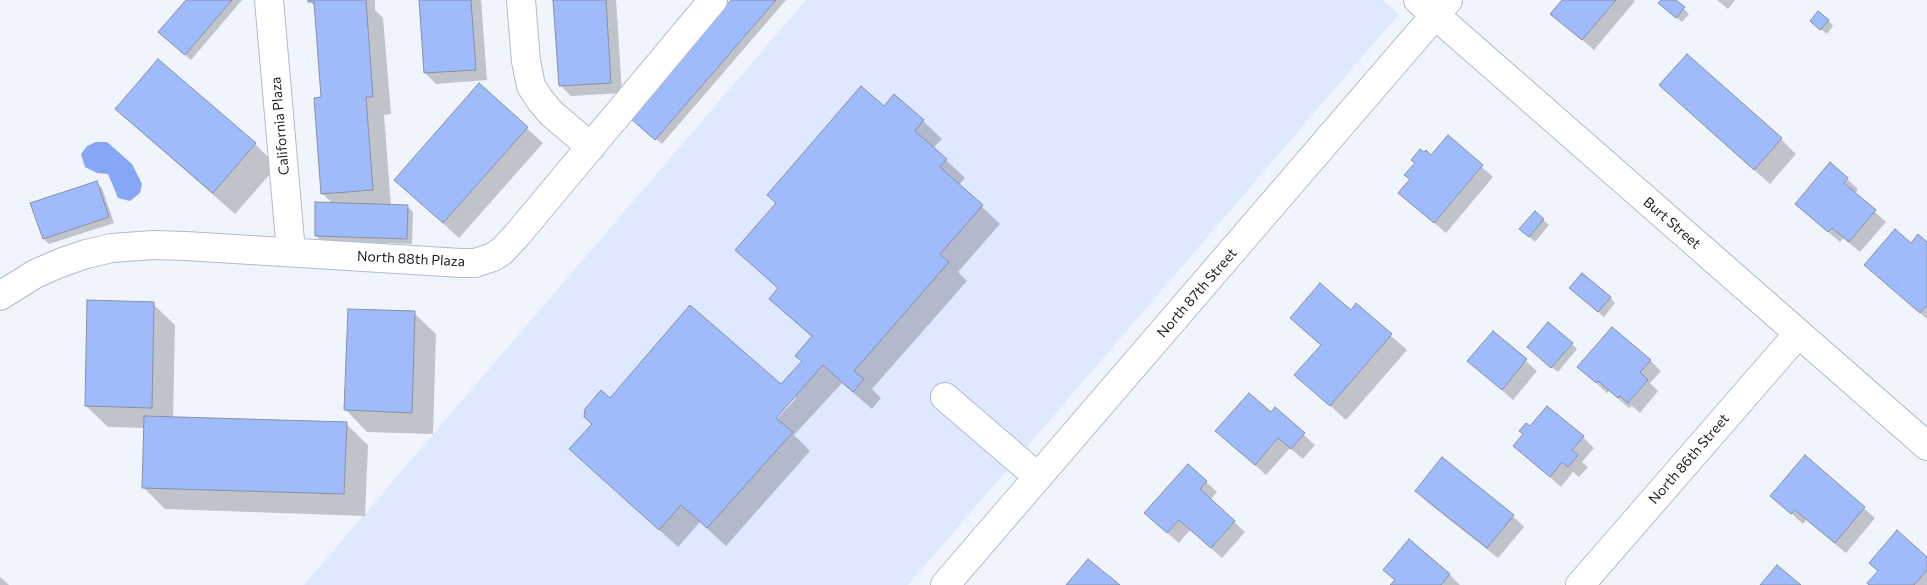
<!DOCTYPE html>
<style>
body{margin:0}
canvas{display:block;background:#f0f4fc}
</style>
<canvas width="1927" height="585"></canvas>
<script>
const context = document.querySelector('canvas').getContext('2d');
context.lineJoin = 'round';
function fill(path, color) {
  context.fillStyle = color;
  context.fill(path, 'evenodd');
}
function poly(rows) {
  const path = new Path2D();
  for (const r of rows) {
    path.moveTo(r[0], r[1]);
    for (let i = 2; i < r.length; i += 2) path.lineTo(r[i], r[i + 1]);
  }
  return path;
}
function strokePath(path, color, width, dash) {
  context.strokeStyle = color;
  context.lineWidth = width;
  context.lineCap = dash ? 'butt' : 'round';
  context.setLineDash(dash || []);
  context.stroke(path);
}
function label(font, color, halo, rows, align = 'center') {
  context.font = font + ' Commissioner,sans-serif';
  context.lineWidth = 4.5;
  context.setLineDash([]);
  context.textBaseline = 'middle';
  context.strokeStyle = halo;
  context.fillStyle = color;
  for (const [text, x, y, turn = 0] of rows) {
    context.save();
    context.translate(x, y);
    context.rotate((+turn || 0) * Math.PI / 180);
    context.textAlign = isNaN(turn) ? turn : align;
    if (halo) context.strokeText(text, 0, 0);
    context.fillText(text, 0, 0);
    context.restore();
  }
}
fill(poly([
 [806,0,1382,0,1399,14,908,585,304,585]
]), '#dee8fe');
fill(poly([
 [96,142,107,142,132,164,142,184,140,193,130,201,118,198,108,174,97,173,85,167,81,154,87,146]
]), '#85a7f5');
fill(poly([
 [187,0,242,0,191,60,165,38],
 [309,0,375,0,375,10,383,18,391,114,384,115,391,206,407,206,413,212,412,244,321,241,316,236,333,204,322,193,322,98,316,8],
 [420,0,481,0,487,80,436,84,425,73],
 [555,0,616,0,622,93,571,96,560,85],
 [733,0,786,0,662,144,637,123],
 [1563,0,1633,0,1635,1,1594,50,1563,24],
 [1662,0,1674,0,1689,14,1682,22,1665,8],
 [1717,0,1735,0,1728,9],
 [1828,20,1833,26,1827,34,1817,26],
 [158,61,255,144,277,166,235,214,139,130,117,109],
 [479,85,543,143,459,238,395,180],
 [1660,85,1781,139,1796,154,1770,184],
 [884,108,923,121,942,139,933,148,965,178,959,185,1000,224,958,272,967,281,872,389,881,398,872,409,842,383,794,435,810,451,726,546,700,522,678,547,571,449,593,424,610,400,781,386,803,361,813,338,770,299,779,289,736,250],
 [794,396,796,398,773,423,771,421],
 [1448,137,1493,177,1446,233,1411,203,1431,157],
 [1847,179,1858,189,1855,194,1886,222,1860,252,1843,238,1840,242,1807,214],
 [96,182,102,188,114,223,49,244,44,239],
 [1535,213,1549,225,1535,242,1527,234],
 [1927,243,1927,319,1866,265,1911,244],
 [1576,293,1610,297,1615,303,1604,317],
 [153,304,175,325,173,418,346,424,368,445,365,516,165,509,143,487,145,428,108,427,86,406],
 [1356,305,1407,350,1346,420,1296,375,1321,346,1292,318,1351,312],
 [414,313,436,334,433,434,367,432,346,410],
 [1493,332,1537,371,1513,400,1469,361],
 [1572,344,1577,349,1558,372,1534,353],
 [1650,360,1661,371,1650,383,1658,391,1640,413,1632,406,1629,408,1609,391,1607,393,1579,367],
 [1275,409,1315,445,1303,459,1290,448,1266,475,1217,431,1271,414],
 [1530,428,1583,437,1594,448,1582,462,1588,467,1579,477,1573,472,1561,487,1526,456,1524,435],
 [1805,457,1875,518,1846,553,1806,520,1803,524,1772,496],
 [1188,465,1217,492,1210,500,1245,532,1222,558,1190,530,1179,543,1157,524],
 [1417,491,1513,516,1524,527,1498,558,1427,502],
 [1409,540,1450,575,1460,585,1392,585,1396,581,1385,570],
 [1927,558,1927,585,1871,585],
 [0,577,9,585,0,585]
]), '#0003');
const building = poly([
 [186,0,232,0,185,55,158,32,186,0],
 [308,0,366,0,373,97,366,97,373,190,321,194,314,98,321,97,314,2,308,2,308,0],
 [419,0,471,0,476,70,424,73,419,0],
 [553,0,606,0,611,83,559,86,553,0],
 [731,0,776,0,655,140,630,118,731,0],
 [1562,0,1616,0,1582,40,1550,14,1562,0],
 [1661,0,1676,0,1685,7,1676,18,1658,3,1661,0],
 [1818,11,1829,20,1820,30,1810,21,1818,11],
 [1687,54,1782,138,1754,170,1659,85,1687,54],
 [158,59,256,143,213,193,115,109,158,59],
 [479,83,528,127,443,223,394,180,479,83],
 [861,86,884,106,894,94,924,120,915,131,947,159,940,167,983,205,940,254,949,262,854,371,864,379,853,392,823,365,776,418,793,432,707,528,681,505,659,530,569,449,592,424,584,417,585,409,601,390,610,398,690,305,781,384,802,361,795,356,812,336,769,299,778,288,735,250,776,203,767,195,861,86],
 [1448,135,1483,165,1434,223,1398,193,1410,179,1404,175,1415,163,1411,160,1420,149,1424,152,1426,150,1431,155,1448,135],
 [1830,162,1848,178,1844,183,1876,210,1849,242,1832,228,1828,232,1795,204,1830,162],
 [97,181,109,217,43,239,30,203,97,181],
 [315,202,408,205,407,239,315,236,315,202],
 [1535,211,1544,219,1529,237,1519,229,1535,211],
 [1895,229,1911,243,1918,234,1927,242,1927,305,1920,313,1864,265,1895,229],
 [1582,273,1611,297,1598,312,1569,288,1582,273],
 [1320,283,1351,310,1356,303,1392,334,1330,406,1294,375,1321,345,1290,318,1320,283],
 [87,300,154,302,152,408,85,406,87,300],
 [348,309,415,311,412,413,344,410,348,309],
 [1548,322,1573,343,1551,368,1527,347,1548,322],
 [1612,327,1651,360,1640,372,1648,380,1628,403,1620,396,1618,398,1598,381,1596,383,1577,367,1612,327],
 [1493,331,1527,359,1502,390,1467,361,1493,331],
 [1249,393,1271,412,1275,407,1305,433,1291,449,1278,438,1255,465,1215,431,1249,393],
 [1547,406,1584,436,1572,450,1578,455,1568,467,1562,462,1550,477,1513,446,1523,434,1519,431,1526,423,1530,426,1547,406],
 [144,416,347,422,344,494,142,488,144,416],
 [1805,455,1865,507,1835,543,1795,510,1791,514,1770,496,1805,455],
 [1442,457,1514,515,1487,548,1415,491,1442,457],
 [1188,464,1207,481,1200,489,1235,521,1211,548,1179,520,1167,533,1144,513,1188,464],
 [1897,530,1927,557,1927,570,1914,585,1869,585,1867,583,1878,571,1869,563,1897,530],
 [1409,539,1450,574,1441,585,1390,585,1395,580,1383,570,1409,539],
 [1088,559,1120,585,1066,585,1088,559],
 [1777,565,1801,585,1760,585,1777,565]
]);
fill(building, '#9fbbfb');
strokePath(building, '#8790a3', 1);
const minor = poly([
 [269,0,291,252],
 [521,0,526,61,531,86,540,100,552,114,591,147],
 [1418,0,1927,446],
 [0,296,35,274,60,263,86,254,112,248,154,245,186,246,461,263,475,263,493,257,502,251,517,235,713,0],
 [945,397,1038,477],
 [945,585,1448,0],
 [1580,585,1798,334]
]);
strokePath(minor, '#b1bace', 30);
strokePath(minor, '#fff', 28);
label('14px', '#1b1e25', '#fff', [
 ["California Plaza",280,126,-95],
 ["Burt Street",1672,223,41],
 ["North 88th Plaza",411,259,3],
 ["North 87th Street",1197,293,-49],
 ["North 86th Street",1689,459,-49]
]);
</script>
